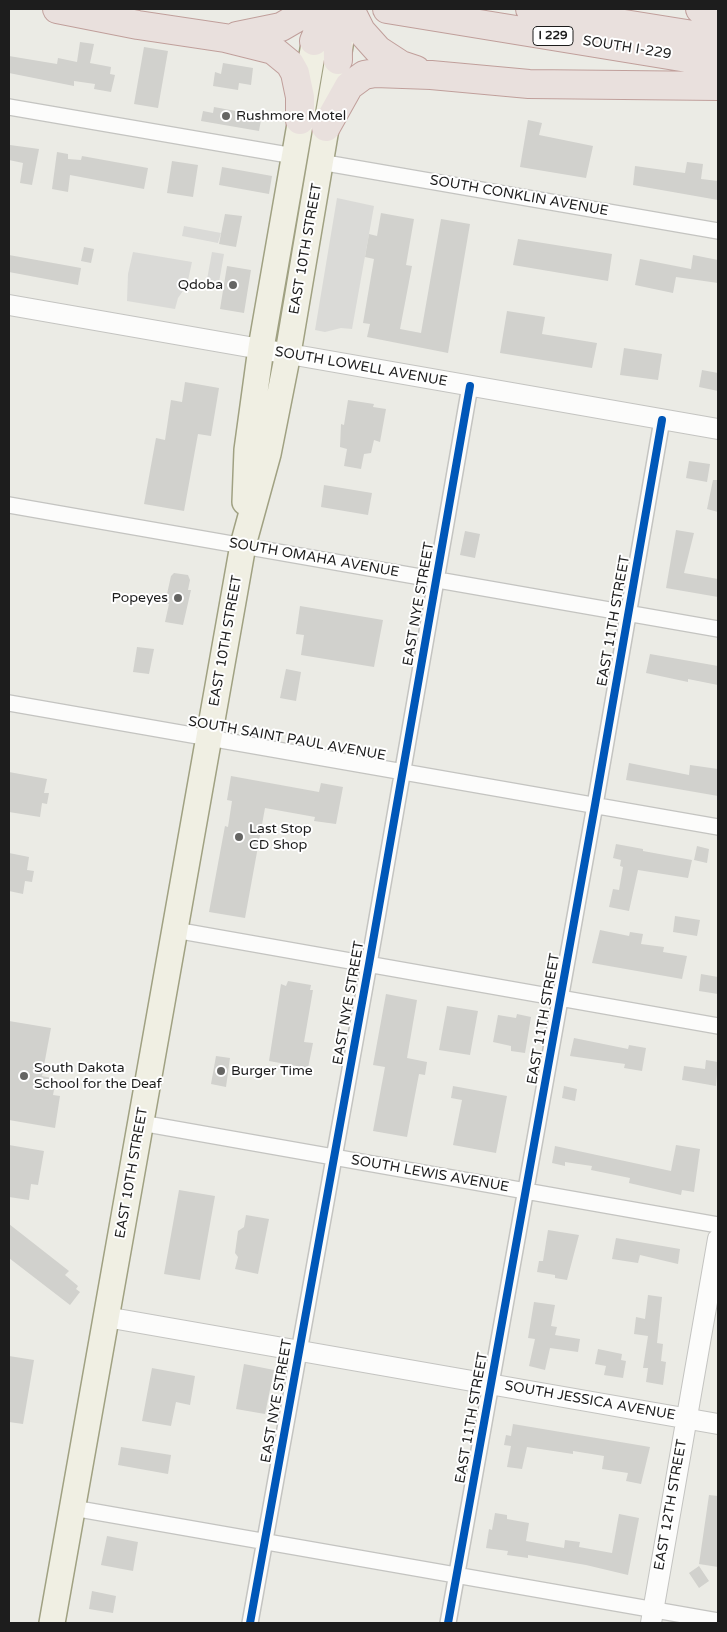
<!DOCTYPE html>
<style>
body{margin:0}
#map{position:relative;width:727px;height:1632px;overflow:hidden;background:#ebebe5;font-family:"Varela Round",sans-serif}
canvas{display:block}
.frame{position:absolute;inset:0;border:10px solid #1d1d1d;pointer-events:none}
</style>
<div id="map">
<canvas width="727" height="1632"></canvas>
<div class="frame"></div>
</div>
<script>
const context = document.querySelector('canvas').getContext('2d');
context.lineJoin = 'round';
function fill(path, color) {
  context.fillStyle = color;
  context.fill(path, 'evenodd');
}
function poly(rows) {
  const path = new Path2D();
  for (const r of rows) {
    path.moveTo(r[0], r[1]);
    for (let i = 2; i < r.length; i += 2) path.lineTo(r[i], r[i + 1]);
  }
  return path;
}
function strokePath(path, color, width, dash) {
  context.strokeStyle = color;
  context.lineWidth = width;
  context.lineCap = dash ? 'butt' : 'round';
  context.setLineDash(dash || []);
  context.stroke(path);
}
function label(font, color, halo, rows, align = 'center') {
  context.font = font + ' "Varela Round",sans-serif';
  context.lineWidth = 4;
  context.setLineDash([]);
  context.textBaseline = 'middle';
  context.strokeStyle = halo;
  context.fillStyle = color;
  for (const [text, x, y, turn = 0] of rows) {
    context.save();
    context.translate(x, y);
    context.rotate((+turn || 0) * Math.PI / 180);
    context.textAlign = isNaN(turn) ? turn : align;
    if (halo) context.strokeText(text, 0, 0);
    context.fillText(text, 0, 0);
    context.restore();
  }
}
fill(poly([
 [337,198,374,206,352,329,341,328,325,332,315,330],
 [184,226,221,233,218,243,182,236],
 [133,252,192,262,187,285,178,298,175,309,127,301,128,274],
 [212,252,224,254,218,288,206,285]
]), '#dadad7');
fill(poly([
 [80,42,94,44,90,63,111,67,110,74,115,75,111,92,94,89,95,84,74,81,74,86,9,73,9,56,57,64,58,58,77,62],
 [144,47,168,51,158,108,134,104],
 [223,63,253,68,251,85,239,83,238,90,213,86,215,72,221,74],
 [214,107,252,114,251,118,261,120,259,131,201,121,203,111,213,113],
 [528,120,542,123,539,135,593,146,586,178,520,167],
 [10,145,39,149,32,185,20,183,23,163,9,160],
 [57,152,68,154,68,159,81,160,82,156,148,168,144,189,70,175,68,192,52,189],
 [172,161,198,165,193,197,167,193],
 [687,162,703,164,701,179,718,181,718,200,633,185,635,166,685,173],
 [222,167,272,176,269,194,219,185],
 [381,213,414,219,406,265,412,266,400,329,421,333,441,219,470,224,448,353,367,337,370,324,363,323,374,259,365,257,369,234,377,236],
 [225,214,242,216,236,247,219,244],
 [518,239,612,254,608,281,513,265],
 [84,247,94,249,91,263,81,261],
 [9,255,81,268,78,285,9,272],
 [693,255,718,260,718,283,676,277,673,293,635,285,640,259,691,269],
 [227,266,251,270,244,313,220,309],
 [507,311,545,317,542,334,597,343,592,368,500,353],
 [624,348,662,354,658,380,620,375],
 [702,370,718,373,718,391,699,387],
 [185,382,219,388,211,436,198,434,184,511,144,504,156,438,165,440,171,400,182,402],
 [348,400,374,404,373,407,386,409,380,442,374,440,371,453,364,454,361,469,344,466,347,449,340,447,341,424,344,425],
 [689,461,710,464,707,482,686,478],
 [713,480,718,480,718,512,707,509],
 [324,485,372,493,368,515,321,507],
 [676,530,694,533,684,573,718,579,718,597,666,588],
 [465,531,480,534,475,558,460,555],
 [174,573,188,575,190,580,188,590,191,590,183,625,165,622,169,604,165,603,171,576],
 [300,606,383,620,374,667,301,655,304,635,296,634],
 [137,647,154,649,149,674,133,672],
 [650,654,718,666,718,685,688,679,688,682,646,673],
 [286,669,301,672,296,701,280,698],
 [629,763,689,775,690,765,718,769,718,796,626,780],
 [9,772,47,779,44,793,49,793,47,804,42,803,40,817,9,812],
 [231,776,319,792,321,783,343,787,336,824,314,821,315,817,265,808,245,918,209,912,225,826,228,827,232,801,227,800],
 [616,844,643,849,643,851,692,860,688,878,638,870,629,911,609,907,613,889,619,890,623,867,620,866,621,860,613,858],
 [697,846,709,849,707,863,694,860],
 [9,853,29,857,27,870,34,871,32,882,25,881,23,894,9,891],
 [675,916,700,920,697,936,673,932],
 [600,930,629,936,630,932,643,934,641,944,664,947,663,952,687,956,682,979,592,963],
 [701,974,718,977,718,994,699,991],
 [288,981,311,985,310,990,313,990,304,1042,313,1043,308,1068,269,1061,281,984,286,986],
 [386,994,417,1000,407,1058,427,1062,425,1075,419,1074,407,1137,373,1131,385,1067,373,1065],
 [447,1006,478,1011,470,1055,439,1050],
 [517,1014,531,1017,525,1053,511,1051,511,1046,493,1042,498,1015,516,1018],
 [9,1021,51,1028,42,1076,56,1079,53,1095,60,1096,55,1128,9,1120],
 [574,1038,628,1049,629,1045,646,1048,642,1071,624,1068,625,1064,570,1056],
 [216,1056,230,1058,226,1087,211,1084],
 [706,1060,718,1062,716,1086,682,1080,684,1066,705,1069],
 [453,1086,507,1096,496,1153,453,1145,462,1100,451,1098],
 [564,1086,577,1089,575,1101,562,1098],
 [9,1145,44,1151,38,1185,31,1184,29,1200,9,1197],
 [676,1145,700,1149,694,1192,682,1190,681,1195,629,1183,630,1178,591,1170,592,1166,565,1162,565,1166,552,1163,555,1146,671,1171],
 [179,1190,215,1196,200,1280,164,1274],
 [246,1215,269,1219,258,1274,235,1269,238,1257,235,1253,238,1231,244,1227],
 [9,1224,69,1271,65,1275,78,1286,76,1289,80,1292,70,1305,9,1258],
 [548,1230,579,1235,567,1280,555,1278,555,1275,537,1272,539,1261,543,1261],
 [616,1238,680,1249,678,1264,640,1255,638,1263,612,1259],
 [648,1295,662,1297,657,1343,663,1344,661,1361,666,1362,663,1385,646,1382,648,1368,643,1368,648,1336,634,1334,636,1317,645,1319],
 [534,1302,555,1305,551,1326,557,1327,555,1335,580,1339,578,1352,550,1348,545,1370,529,1366,535,1339,528,1338],
 [598,1349,622,1354,621,1360,626,1361,623,1378,604,1375,606,1366,595,1364],
 [9,1356,34,1360,23,1424,9,1422],
 [244,1364,274,1370,265,1414,236,1409],
 [152,1368,195,1376,190,1405,176,1402,171,1426,142,1421],
 [513,1424,650,1447,641,1484,626,1481,628,1473,602,1469,604,1456,573,1451,573,1454,527,1447,522,1469,507,1467,511,1446,504,1445,506,1435,511,1436],
 [121,1447,171,1455,168,1474,118,1465],
 [709,1495,718,1496,718,1567,699,1564],
 [495,1513,507,1515,507,1519,529,1523,526,1541,564,1548,565,1540,580,1542,579,1547,612,1553,619,1514,639,1518,628,1575,586,1565,528,1555,528,1558,507,1555,508,1551,486,1548,489,1529,492,1530],
 [107,1536,138,1542,133,1571,101,1565],
 [699,1566,709,1581,699,1588,689,1573],
 [92,1591,116,1596,113,1613,89,1609]
]), '#d1d1cd');
const minor = poly([
 [9,107,294,156],
 [320,162,718,231],
 [9,505,718,629],
 [9,703,718,827],
 [175,930,718,1026],
 [141,1123,718,1225],
 [73,1508,718,1621],
 [250,1623,369,964,470,386],
 [448,1623,595,805,662,420]
]);
const tertiary = poly([
 [9,305,718,429],
 [106,1317,718,1424],
 [651,1623,718,1239]
]);
const primary = poly([
 [245,502,247,450,261,348,318,21],
 [52,1623,243,545,268,454,288,353,341,40]
]);
const motorway = poly([
 [57,9,138,25,225,38,273,50,290,64,295,73,300,97,300,120],
 [337,9,338,60],
 [350,9,361,31,378,50,401,65,416,70],
 [387,9,718,63],
 [530,9,718,39],
 [700,9,718,14],
 [237,36,281,27,312,9],
 [314,41,328,9],
 [326,127,349,86,364,75,375,73,431,75,529,84,718,86]
]);
strokePath(minor, '#c4c4c1', 18);
strokePath(tertiary, '#c4c4c1', 22);
strokePath(primary, '#a0a182', 28);
strokePath(motorway, '#c09f9b', 30);
strokePath(minor, '#fcfcfb', 15);
strokePath(tertiary, '#fcfcfb', 20);
strokePath(primary, '#f0efe3', 25);
strokePath(motorway, '#e9e0dd', 28);
strokePath(poly([
 [250,1623,369,964,470,386],
 [448,1623,595,805,662,420]
]), '#0057b8', 8);
for (const [x, y, r, color] of [
 [226,116,5,"#656563"],
 [233,285,5,"#656563"],
 [178,598,5,"#656563"],
 [239,837,5,"#656563"],
 [221,1071,5,"#656563"],
 [24,1076,5,"#656563"]
]) {
  const dot = new Path2D();
  dot.arc(x, y, r, 0, 2 * Math.PI);
  context.fillStyle = color;
  context.fill(dot);
  strokePath(dot, '#fff', 2);
}
for (const [x, y, w] of [
 [553,36,40]
]) {
  const box = new Path2D();
  box.roundRect(x - w / 2, y - 9.5, w, 19, 4);
  context.fillStyle = '#fff';
  context.fill(box);
  strokePath(box, '#1d1d1d', 1);
}
label('bold 12px', '#1d1d1d', null, [
 ["I 229",553,36]
]);
label('14px', '#1d1d1d', '#fff', [
 ["SOUTH I-229",627,48,9],
 ["SOUTH CONKLIN AVENUE",519,196,10],
 ["EAST 10TH STREET",306,249,-80],
 ["SOUTH LOWELL AVENUE",361,367,10],
 ["SOUTH OMAHA AVENUE",314,558,10],
 ["EAST NYE STREET",419,604,-80],
 ["EAST 11TH STREET",614,621,-80],
 ["EAST 10TH STREET",226,641,-80],
 ["SOUTH SAINT PAUL AVENUE",287,739,10],
 ["EAST NYE STREET",349,1003,-80],
 ["EAST 11TH STREET",544,1019,-80],
 ["EAST 10TH STREET",132,1173,-80],
 ["SOUTH LEWIS AVENUE",430,1174,10],
 ["EAST NYE STREET",277,1401,-80],
 ["SOUTH JESSICA AVENUE",590,1401,10],
 ["EAST 11TH STREET",472,1418,-80],
 ["EAST 12TH STREET",671,1505,-80]
]);
label('14px', '#1d1d1d', '#fff', [
 ["Rushmore Motel",236,116],
 ["Qdoba",223,285,"right"],
 ["Popeyes",168,598,"right"],
 ["Last Stop",249,829],
 ["CD Shop",249,845],
 ["South Dakota",34,1068],
 ["School for the Deaf",34,1084],
 ["Burger Time",231,1071]
], 'left');
</script>
